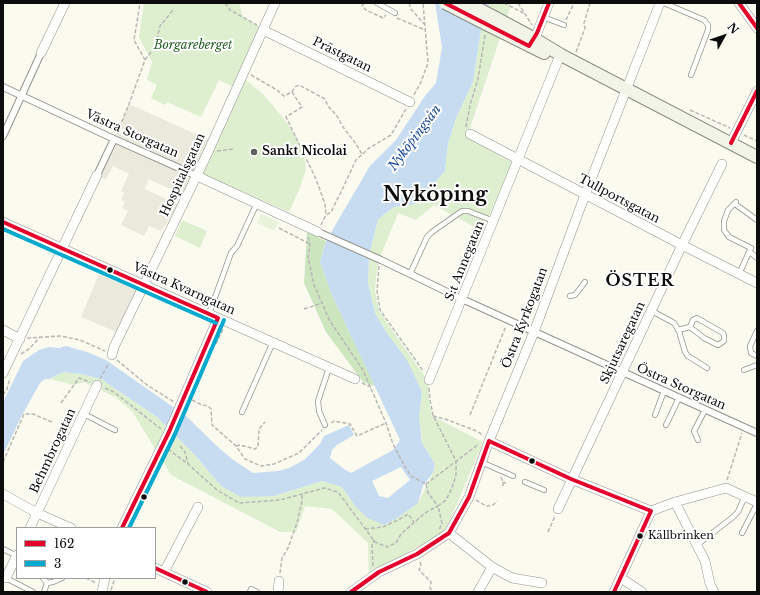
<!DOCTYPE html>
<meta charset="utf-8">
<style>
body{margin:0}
#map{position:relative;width:760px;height:595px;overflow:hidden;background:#fafaef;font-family:"Libre Baskerville",serif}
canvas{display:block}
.frame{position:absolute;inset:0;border:4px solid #0c0c0c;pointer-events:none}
.legend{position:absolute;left:16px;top:527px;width:140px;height:52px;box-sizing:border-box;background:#fff;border:1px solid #9e9e9e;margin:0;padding:5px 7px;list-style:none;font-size:12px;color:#0c0c0c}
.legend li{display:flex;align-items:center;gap:8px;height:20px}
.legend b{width:20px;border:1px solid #9e9e9e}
.north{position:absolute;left:704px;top:16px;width:40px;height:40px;-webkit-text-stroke:3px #fff;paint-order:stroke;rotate:50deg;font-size:11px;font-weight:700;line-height:16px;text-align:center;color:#0c0c0c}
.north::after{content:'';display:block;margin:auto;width:14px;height:18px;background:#0c0c0c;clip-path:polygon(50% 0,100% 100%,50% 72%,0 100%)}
</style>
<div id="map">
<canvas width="760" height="595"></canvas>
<div class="frame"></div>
<ul class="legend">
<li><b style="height:5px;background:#e4002b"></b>162</li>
<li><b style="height:5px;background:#00a9ce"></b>3</li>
</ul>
<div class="north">N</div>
</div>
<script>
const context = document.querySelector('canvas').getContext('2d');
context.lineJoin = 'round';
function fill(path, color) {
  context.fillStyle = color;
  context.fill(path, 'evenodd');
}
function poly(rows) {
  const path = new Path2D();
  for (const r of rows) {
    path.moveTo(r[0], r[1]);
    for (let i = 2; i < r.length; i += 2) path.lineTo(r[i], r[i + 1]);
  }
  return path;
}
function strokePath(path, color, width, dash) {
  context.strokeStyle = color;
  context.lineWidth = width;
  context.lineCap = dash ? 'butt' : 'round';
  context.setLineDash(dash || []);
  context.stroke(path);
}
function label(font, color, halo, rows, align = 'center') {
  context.font = font + ' "Libre Baskerville",serif';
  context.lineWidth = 4;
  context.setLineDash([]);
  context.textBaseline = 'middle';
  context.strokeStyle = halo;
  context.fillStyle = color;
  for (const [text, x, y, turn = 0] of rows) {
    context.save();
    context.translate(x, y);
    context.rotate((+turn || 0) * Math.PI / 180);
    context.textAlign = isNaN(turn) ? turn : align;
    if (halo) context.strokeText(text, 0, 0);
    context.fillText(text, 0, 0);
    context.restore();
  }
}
fill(poly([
 [144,3,239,3,243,17,259,26,233,87,219,80,201,117,167,102,165,105,151,98,157,85,147,80,152,62,139,37],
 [490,3,511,3,509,11,467,137,513,163,482,231,434,205,416,220,398,213,379,260,376,277,375,291,379,311,428,381,429,401,432,416,483,442,445,532,369,574,368,543,332,509,305,506,296,532,280,532,171,475,132,411,115,397,84,382,74,385,50,379,63,372,81,374,101,379,157,417,194,454,221,486,274,496,322,481,342,487,355,506,399,517,418,503,433,473,435,464,422,443,419,417,422,392,375,313,368,283,369,256,378,219,394,207,415,204,445,171,448,144,456,118,473,82,481,30],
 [245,79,264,95,284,119,297,138,304,154,306,170,299,190,289,212,203,174],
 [182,220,207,231,200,248,175,236]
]), '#deefd0');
fill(poly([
 [307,232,326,241,320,262,331,293,375,386,363,382,326,332,304,283]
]), '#cde6bf');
fill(poly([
 [261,214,279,222,274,231,257,223]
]), '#e8f3da');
fill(poly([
 [129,104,211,141,185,196,149,179,145,189,179,205,161,231,149,226,144,236,121,225,128,211,122,208,125,202,121,200,124,193,121,191,129,174,113,166,106,180,97,175],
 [99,274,138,291,119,333,81,317]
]), '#eae9dc');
fill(poly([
 [435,3,490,3,481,30,473,82,456,118,448,144,445,171,415,204,394,207,378,219,369,256,368,283,375,313,385,330,408,362,422,392,419,417,422,443,435,464,433,473,423,486,418,503,399,517,384,525,368,518,355,506,342,487,322,481,274,496,241,497,221,486,194,454,157,417,101,379,81,374,63,372,49,379,45,379,40,383,21,417,3,455,3,402,23,361,39,350,49,347,59,348,66,346,87,352,106,360,186,416,217,446,232,459,253,473,278,471,289,468,304,460,320,444,324,436,349,425,354,435,337,445,332,450,330,458,344,469,351,473,393,450,400,440,331,293,320,262,326,241,370,166,396,140,425,96,436,83,442,47],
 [401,467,410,480,388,498,379,496,372,481]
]), '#c8dcf1');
const service = poly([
 [377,3,395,13],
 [664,3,704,20,708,25,708,30,691,75],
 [543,17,564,25],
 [736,202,728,210,724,221,724,230,729,237,751,248,739,274],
 [735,204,757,220],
 [750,252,757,258],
 [410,274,427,237,432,232,462,211,468,211,494,221],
 [570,296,575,295,585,282],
 [652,311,674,323,679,331,685,352,688,356,707,368],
 [209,314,231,253,237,246,257,203],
 [678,330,690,327,704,338,718,345,724,341,724,336,723,333,697,318,693,320,690,327],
 [757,331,750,346,751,353,757,356],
 [744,370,757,365],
 [242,412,273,342],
 [84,414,115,430],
 [655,415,664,391],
 [325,425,319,411,318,401,329,368],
 [666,425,679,398],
 [698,440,694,431,705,410],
 [481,462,513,476],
 [525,482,544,490],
 [742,533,757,504],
 [697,545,733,517,738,512,745,496],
 [3,549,17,556],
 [6,578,33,592],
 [43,578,47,583],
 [47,583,53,582,62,578],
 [44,592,47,583],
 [250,592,251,589,257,592]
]);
const pedestrian = poly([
 [3,87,114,139,197,176],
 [3,136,41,53],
 [97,175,114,139],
 [318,232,381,260,462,299,757,433]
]);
const minor = poly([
 [739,3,757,28],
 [263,30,410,102],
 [531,44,537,33,549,3],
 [41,53,65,3],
 [470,134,682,245,757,283],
 [731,143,757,91],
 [197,176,318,232],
 [3,222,355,379],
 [3,330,20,339],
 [112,355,114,347,208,152,275,3],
 [3,373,97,175],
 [429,380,558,60],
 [489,441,571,479,651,511,675,502,726,488,757,502],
 [3,494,37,513,71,528],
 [675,502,705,561,710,584,714,592],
 [558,509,682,245,722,164],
 [30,528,97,385],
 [122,528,169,432,218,318],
 [449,533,492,567,512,578,542,583],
 [155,568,207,592],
 [164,572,198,507],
 [6,578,17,555],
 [621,578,642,592],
 [102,592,105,578],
 [278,592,279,581],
 [351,592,379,572,417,554,449,533,469,497,489,441,534,332,585,195,660,3],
 [478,592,492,567],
 [614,592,651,511]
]);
const secondary = poly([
 [494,17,533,38,561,55,757,157],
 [490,26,544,53]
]);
strokePath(service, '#93938e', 6);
strokePath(pedestrian, '#93938e', 8);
strokePath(minor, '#93938e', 10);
strokePath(secondary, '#8a8a85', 14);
strokePath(poly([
 [225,3,230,10,257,25],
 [364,3,362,6,366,10,383,18,386,15],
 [409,3,411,9,424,24],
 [504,3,525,14],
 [518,3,532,25],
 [397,18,425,30],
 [566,20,574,3],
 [576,52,585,28,584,23,590,3],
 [145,60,155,47,160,26,174,9],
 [251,75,277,90,284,96,292,92,302,107,286,117,316,179,325,204,326,214],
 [292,92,295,87,299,85,325,99,328,106,337,116,343,127,356,144,362,154],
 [414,95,421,82,428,63,423,3],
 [690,110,730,128],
 [466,127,470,105,478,79,485,35],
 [117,133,129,104,145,60,134,40,140,3],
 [744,135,757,141],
 [217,151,234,149],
 [321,225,326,215,331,212,340,194,356,160,369,148,391,135,406,109],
 [279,228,310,244],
 [308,237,310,244,308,257,314,285,330,321,363,370,386,423,393,444,404,465,411,476,426,484],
 [379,266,377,291,380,310,424,372],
 [304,309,322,303],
 [27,338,61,336,80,340,105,351],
 [216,344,223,329],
 [21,354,29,349,40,337],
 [117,360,147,385,174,402],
 [100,379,109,363],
 [362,383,371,387],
 [105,388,114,392,161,429],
 [429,388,430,400,433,415,456,461,456,475,452,488,446,500,438,506,442,523,439,530],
 [3,395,7,389,10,378],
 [192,400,202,405,208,406,211,409,212,425,236,446,245,459,261,466,274,464,299,453,322,430],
 [61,403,79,378,90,382],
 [470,415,506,326],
 [433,416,445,419,474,430,480,433,483,436],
 [331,423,334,421,350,424,357,436,386,423],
 [180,446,185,452,188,464],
 [236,446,240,445,255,449,258,447,259,429,265,422],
 [168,449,188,464,217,490,239,503,280,500,324,488,338,492,375,542,387,547,396,543,401,534,425,513,438,506,428,493,426,484],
 [3,462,24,414,33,414,52,422],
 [501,477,503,482,506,483],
 [727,480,742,433],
 [503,482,503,488],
 [426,484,479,444],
 [476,500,486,506,493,505,497,501],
 [365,529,383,527,400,519,408,514,414,522],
 [548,532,555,516],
 [420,562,421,566,419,570,431,582,430,588,434,592],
 [373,566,372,545,374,540],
 [280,573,282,558,288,548,297,523,302,501,302,493],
 [86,578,96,583],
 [111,590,115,578]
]), '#b7b7b5', 1.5, [4, 2]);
strokePath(service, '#fefefd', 4.5);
strokePath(pedestrian, '#fefefd', 6);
strokePath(minor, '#fefefd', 9);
strokePath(secondary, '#f3f4e8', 12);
const secondaryBridge = poly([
 [445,3,490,26],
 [467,3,494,17]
]);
strokePath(secondaryBridge, '#8a8a85', 14, []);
strokePath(secondaryBridge, '#f3f4e8', 12);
strokePath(poly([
 [445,3,529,46,537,33,549,3],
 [739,3,757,28],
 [731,143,757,91],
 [3,222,218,318],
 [489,441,571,479,651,511],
 [122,528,169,432,218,318],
 [155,568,207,592],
 [351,592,379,572,417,554,449,533,469,497,489,441],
 [614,592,651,511]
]), '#e4002b', 4);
strokePath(poly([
 [3,229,216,323],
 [129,528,175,434,224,320]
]), '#00a9ce', 4);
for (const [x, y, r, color] of [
 [254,152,4,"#5f5f5b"],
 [110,270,3.5,"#0c0c0c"],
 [532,461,3.5,"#0c0c0c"],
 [144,497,3.5,"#0c0c0c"],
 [640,536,3.5,"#0c0c0c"],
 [185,582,3.5,"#0c0c0c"]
]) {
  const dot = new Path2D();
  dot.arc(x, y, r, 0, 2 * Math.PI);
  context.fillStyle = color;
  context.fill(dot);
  strokePath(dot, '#fff', 1.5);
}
label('11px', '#0c0c0c', '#fff', [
 ["Källbrinken",648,536]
], 'left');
label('italic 12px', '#225f20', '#fff', [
 ["Borgareberget",193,46]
]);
label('12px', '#0c0c0c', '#fff', [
 ["Prästgatan",342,55,26],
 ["Västra Storgatan",132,134,24],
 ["Hospitalsgatan",183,175,-65],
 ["Tullportsgatan",619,199,28],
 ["S:t Annegatan",465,261,-68],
 ["Västra Kvarngatan",184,289,24],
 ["Östra Kyrkogatan",525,318,-69],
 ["Skjutsaregatan",623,343,-65],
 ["Östra Storgatan",681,387,24],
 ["Behmbrogatan",53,451,-65]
]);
label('bold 12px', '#0c0c0c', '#fff', [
 ["Sankt Nicolai",262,152]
], 'left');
label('italic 13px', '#1c4b96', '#fff', [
 ["Nyköpingsån",415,138,-53]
]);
context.letterSpacing = '1px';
label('bold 16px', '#0c0c0c', '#fff', [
 ["ÖSTER",640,281]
]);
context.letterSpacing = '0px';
label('bold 20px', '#0c0c0c', '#fff', [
 ["Nyköping",435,195]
]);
</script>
